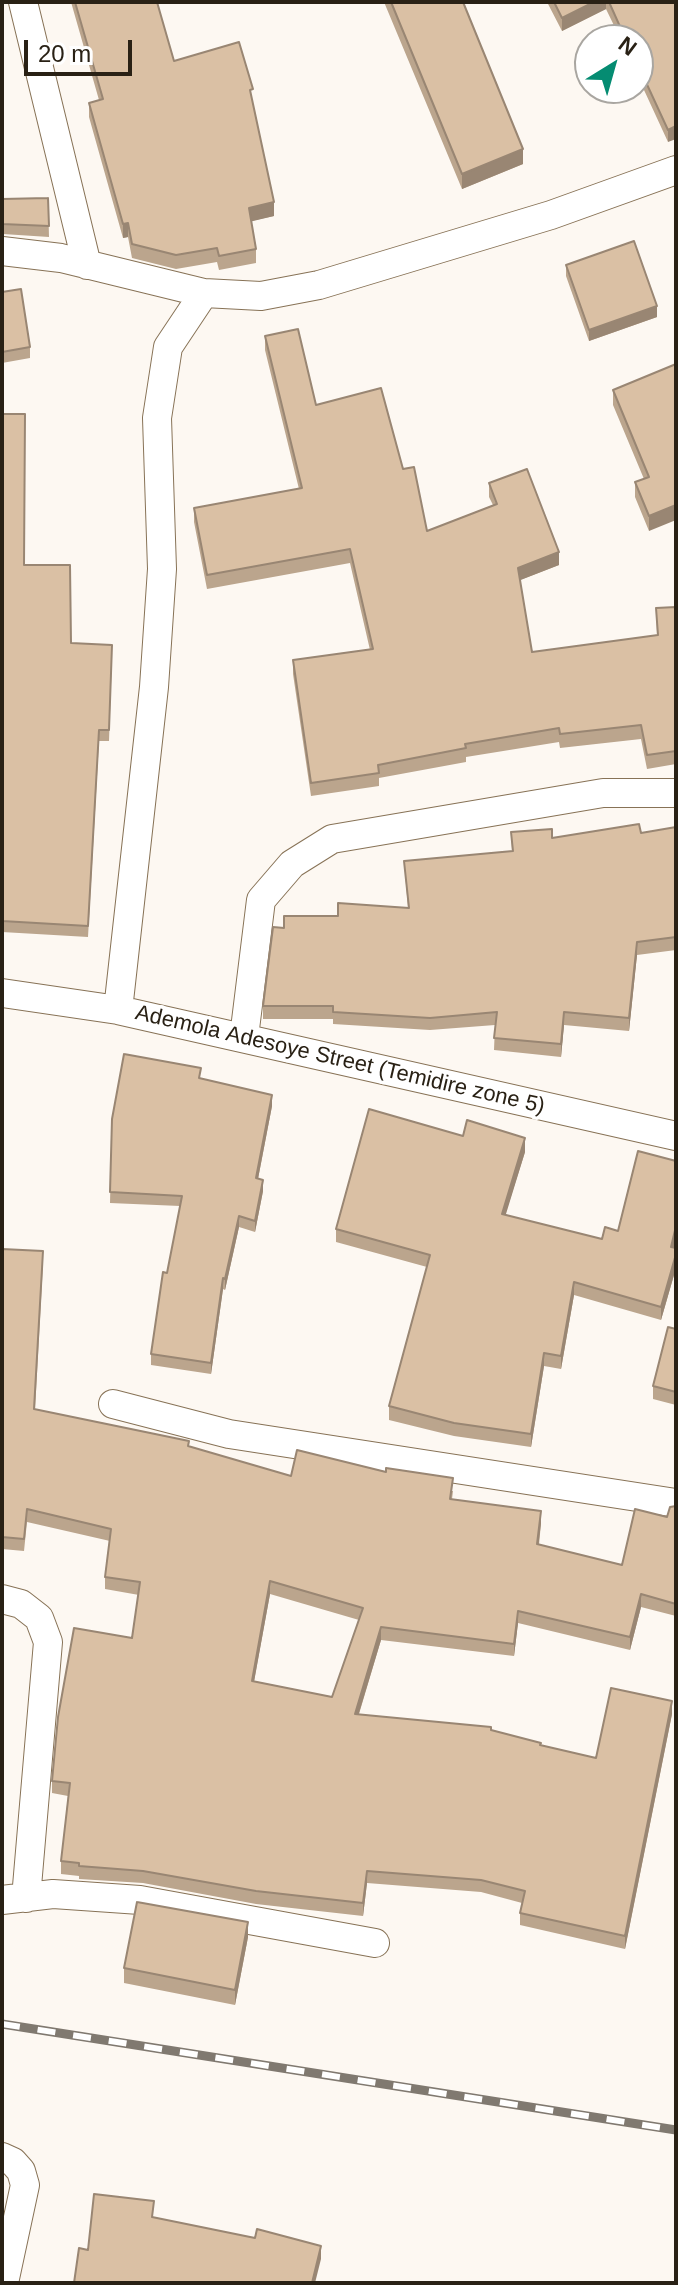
<!DOCTYPE html>
<style>
body{margin:0}
#map{position:relative;width:678px;height:2285px;overflow:hidden;background:#fdf8f2;font-family:Arial,sans-serif}
canvas{display:block}
.frame{position:absolute;inset:0;border:4px solid #292115;pointer-events:none}
.north{position:absolute;left:574px;top:24px;width:80px;height:80px;box-sizing:border-box;background:#fff;border:2px solid #a9a6a1;border-radius:50%;rotate:37deg;font-size:22px;font-weight:700;line-height:32px;text-align:center;color:#292115}
.north::after{content:'';display:block;margin:auto;width:28px;height:36px;background:#058c72;clip-path:polygon(50% 0,100% 100%,50% 72%,0 100%)}
.scale{position:absolute;left:24px;top:40px;width:108px;height:36px;box-sizing:border-box;border:4px solid #292115;border-top:0;padding-left:10px;font-size:24px;line-height:28px;white-space:nowrap;color:#292115;-webkit-text-stroke:6px #fff;paint-order:stroke}
</style>
<div id="map">
<canvas width="678" height="2285"></canvas>
<div class="frame"></div>
<div class="north">N</div>
<div class="scale">20 m</div>
</div>
<script>
const context = document.querySelector('canvas').getContext('2d');
context.lineJoin = 'round';
function poly(rows) {
  const path = new Path2D();
  for (const r of rows) {
    path.moveTo(r[0], r[1]);
    for (let i = 2; i < r.length; i += 2) path.lineTo(r[i], r[i + 1]);
  }
  return path;
}
function strokePath(path, color, width, dash) {
  context.strokeStyle = color;
  context.lineWidth = width;
  context.lineCap = dash ? 'butt' : 'round';
  context.setLineDash(dash || []);
  context.stroke(path);
}
function fill(path, color) {
  context.fillStyle = color;
  context.fill(path, 'evenodd');
}
function label(font, color, halo, rows, align = 'center') {
  context.font = font + ' Arial,sans-serif';
  context.lineWidth = 7;
  context.setLineDash([]);
  context.textBaseline = 'middle';
  context.strokeStyle = halo;
  context.fillStyle = color;
  for (const [text, x, y, turn = 0] of rows) {
    context.save();
    context.translate(x, y);
    context.rotate((+turn || 0) * Math.PI / 180);
    context.textAlign = isNaN(turn) ? turn : align;
    if (halo) context.strokeText(text, 0, 0);
    context.fillText(text, 0, 0);
    context.restore();
  }
}
const minor = poly([
 [23,2,87,265],
 [2,251,61,258,204,293,261,296,319,285,551,215,676,170],
 [2,993,118,1010,676,1136],
 [118,1010,154,687,162,569,157,418,168,347,204,293],
 [244,1037,261,900,292,864,332,839,603,793,676,793],
 [113,1404,229,1434,676,1503],
 [2,1599,21,1604,39,1618,48,1642,26,1898],
 [2,1900,53,1894,140,1900,375,1943],
 [2,2157,13,2162,21,2171,25,2185,4,2283]
]);
strokePath(minor, '#877256', 30);
strokePath(minor, '#fff', 28);
const rail = poly([
 [2,2024,676,2130]
]);
strokePath(rail, '#807970', 9);
strokePath(rail, '#fff', 6, [18]);
fill(poly([
 [71,2,157,2,174,61,253,103,274,216,251,221,256,249,256,263,219,270,217,262,176,269,132,258,128,237,123,238,89,117,89,103,99,100],
 [384,2,463,2,523,164,462,189],
 [547,2,676,2,668,142,638,77,638,40,621,40,606,9,562,31],
 [48,198,49,237,3,234,2,199],
 [566,265,657,317,589,341,566,276],
 [2,292,30,347,30,358,2,363],
 [265,336,316,405,403,469,427,531,493,505,489,497,489,483,559,565,520,580,532,652,657,636,656,608,676,607,676,764,647,769,641,739,560,748,559,742,466,757,466,762,379,778,379,786,311,796,293,674,293,660,370,650,350,563,207,589,194,522,194,508,299,489,265,350],
 [676,364,649,531,635,497,635,482,644,479,613,405,613,390],
 [2,414,24,565,71,643,112,656,109,741,99,741,88,937,2,932],
 [676,827,676,950,637,955,629,1031,564,1025,561,1057,494,1050,495,1025,430,1030,333,1024,333,1019,263,1019,263,1006,284,928,338,916,408,908,404,861,512,852,511,832,552,838,641,833],
 [201,1078,272,1106,258,1179,263,1191,255,1232,239,1227,225,1290,223,1289,211,1374,151,1365,151,1354,180,1206,110,1203,112,1119],
 [463,1136,525,1152,505,1215,602,1239,618,1231,676,1161,676,1239,674,1248,676,1248,676,1268,661,1320,574,1295,561,1369,544,1366,531,1447,454,1436,389,1420,389,1406,427,1267,336,1242,336,1229],
 [2,1249,43,1264,35,1410,189,1446,291,1476,453,1491,452,1499,541,1523,539,1545,622,1565,676,1506,676,1616,641,1607,630,1650,518,1623,514,1656,381,1640,359,1714,491,1730,541,1746,596,1758,672,1714,625,1949,520,1925,520,1913,522,1903,481,1892,367,1883,363,1916,256,1904,143,1883,79,1879,79,1876,61,1874,61,1861,68,1796,52,1793,52,1781,132,1638,139,1595,105,1589,105,1577,110,1541,27,1522,24,1551,2,1549],
 [270,1594,359,1620,332,1697,254,1681],
 [676,1329,676,1405,653,1399,653,1386],
 [248,1937,235,2005,124,1983,124,1968]
]), '#bba58d');
fill(poly([
 [594,2,606,2,606,9,562,31,562,18],
 [676,126,676,139,668,142,668,130],
 [523,149,523,164,462,189,462,174],
 [274,202,274,216,249,222,249,208],
 [128,223,128,237,123,238,123,224],
 [657,306,657,317,589,341,589,330],
 [676,505,676,520,649,531,649,516],
 [559,552,559,565,518,581,518,568],
 [637,942,637,955,629,1031,629,1018],
 [564,1012,564,1025,561,1057,561,1044],
 [272,1095,272,1106,256,1189,256,1178],
 [525,1138,525,1152,502,1227,502,1214],
 [263,1180,263,1191,255,1232,255,1221],
 [239,1216,239,1227,225,1290,225,1279],
 [676,1226,676,1239,671,1260,671,1247],
 [676,1254,676,1268,661,1320,661,1307],
 [223,1278,223,1289,211,1374,211,1363],
 [574,1282,574,1295,561,1369,561,1356],
 [544,1353,544,1366,531,1447,531,1434],
 [541,1511,541,1523,537,1557,537,1544],
 [270,1581,270,1594,252,1693,252,1681],
 [641,1594,641,1607,630,1650,630,1637],
 [518,1611,518,1623,514,1656,514,1644],
 [381,1627,381,1640,355,1726,355,1714],
 [672,1701,672,1714,625,1949,625,1936],
 [367,1871,367,1883,363,1916,363,1903],
 [248,1922,248,1937,235,2005,235,1990],
 [321,2246,321,2259,315,2283,312,2283]
]), '#998673');
const building = poly([
 [75,2,157,2,174,61,239,42,253,89,250,90,274,202,249,208,256,249,219,256,217,248,176,255,132,244,128,223,123,224,89,103,103,99,75,2],
 [391,2,463,2,523,149,462,174,391,2],
 [554,2,594,2,562,18,554,2],
 [609,2,676,2,676,126,668,130,638,65,638,40,626,40,609,2],
 [48,198,49,226,2,224,2,199,48,198],
 [634,241,657,306,589,330,566,265,634,241],
 [21,289,30,347,2,352,2,292,21,289],
 [298,329,316,405,381,388,403,469,414,467,427,531,497,504,489,483,527,469,559,552,518,568,532,652,658,635,656,608,676,607,676,751,647,755,641,725,560,734,559,728,465,744,466,748,378,765,379,773,311,783,293,660,373,649,350,549,207,575,194,508,302,488,265,336,298,329],
 [676,364,676,505,649,516,635,482,649,477,613,390,676,364],
 [2,414,25,414,24,565,70,565,71,643,112,645,109,730,99,730,88,926,2,921,2,414],
 [639,824,641,833,676,827,676,937,637,942,629,1018,564,1012,561,1044,494,1038,497,1012,430,1018,333,1012,333,1006,263,1006,273,927,284,928,284,916,338,916,338,903,409,908,404,861,513,851,511,832,552,829,552,838,639,824],
 [124,1054,201,1068,199,1078,272,1095,256,1178,263,1180,255,1221,239,1216,225,1279,223,1278,211,1363,151,1354,163,1272,167,1273,182,1196,110,1192,112,1119,124,1054],
 [369,1109,463,1136,467,1120,525,1138,502,1214,602,1239,605,1227,618,1231,638,1151,676,1161,676,1226,671,1247,676,1248,676,1254,661,1307,574,1282,561,1356,544,1353,531,1434,454,1423,389,1406,430,1255,336,1229,369,1109],
 [2,1249,43,1251,34,1409,189,1441,188,1446,291,1476,297,1450,386,1472,386,1468,453,1478,450,1499,541,1511,537,1544,622,1565,635,1509,667,1517,670,1507,676,1506,676,1604,641,1594,630,1637,518,1611,514,1644,381,1627,355,1714,491,1727,491,1730,541,1743,540,1745,596,1758,611,1688,672,1701,625,1936,520,1913,525,1891,481,1880,367,1871,363,1903,256,1891,143,1871,79,1866,79,1863,61,1861,70,1783,52,1781,58,1717,74,1628,132,1638,140,1582,105,1577,111,1529,27,1509,24,1539,2,1537,2,1249],
 [270,1581,363,1608,332,1697,252,1681,270,1581],
 [668,1327,676,1329,676,1392,653,1386,668,1327],
 [137,1902,248,1922,235,1990,124,1968,137,1902],
 [94,2194,154,2201,152,2217,255,2238,257,2229,321,2246,312,2283,74,2283,79,2248,88,2250,94,2194]
]);
fill(building, '#dac0a4');
strokePath(building, '#998673', 2);
label('22px', '#292115', '#fff', [
 ["Ademola Adesoye Street (Temidire zone 5)",340,1060,13]
]);
</script>
